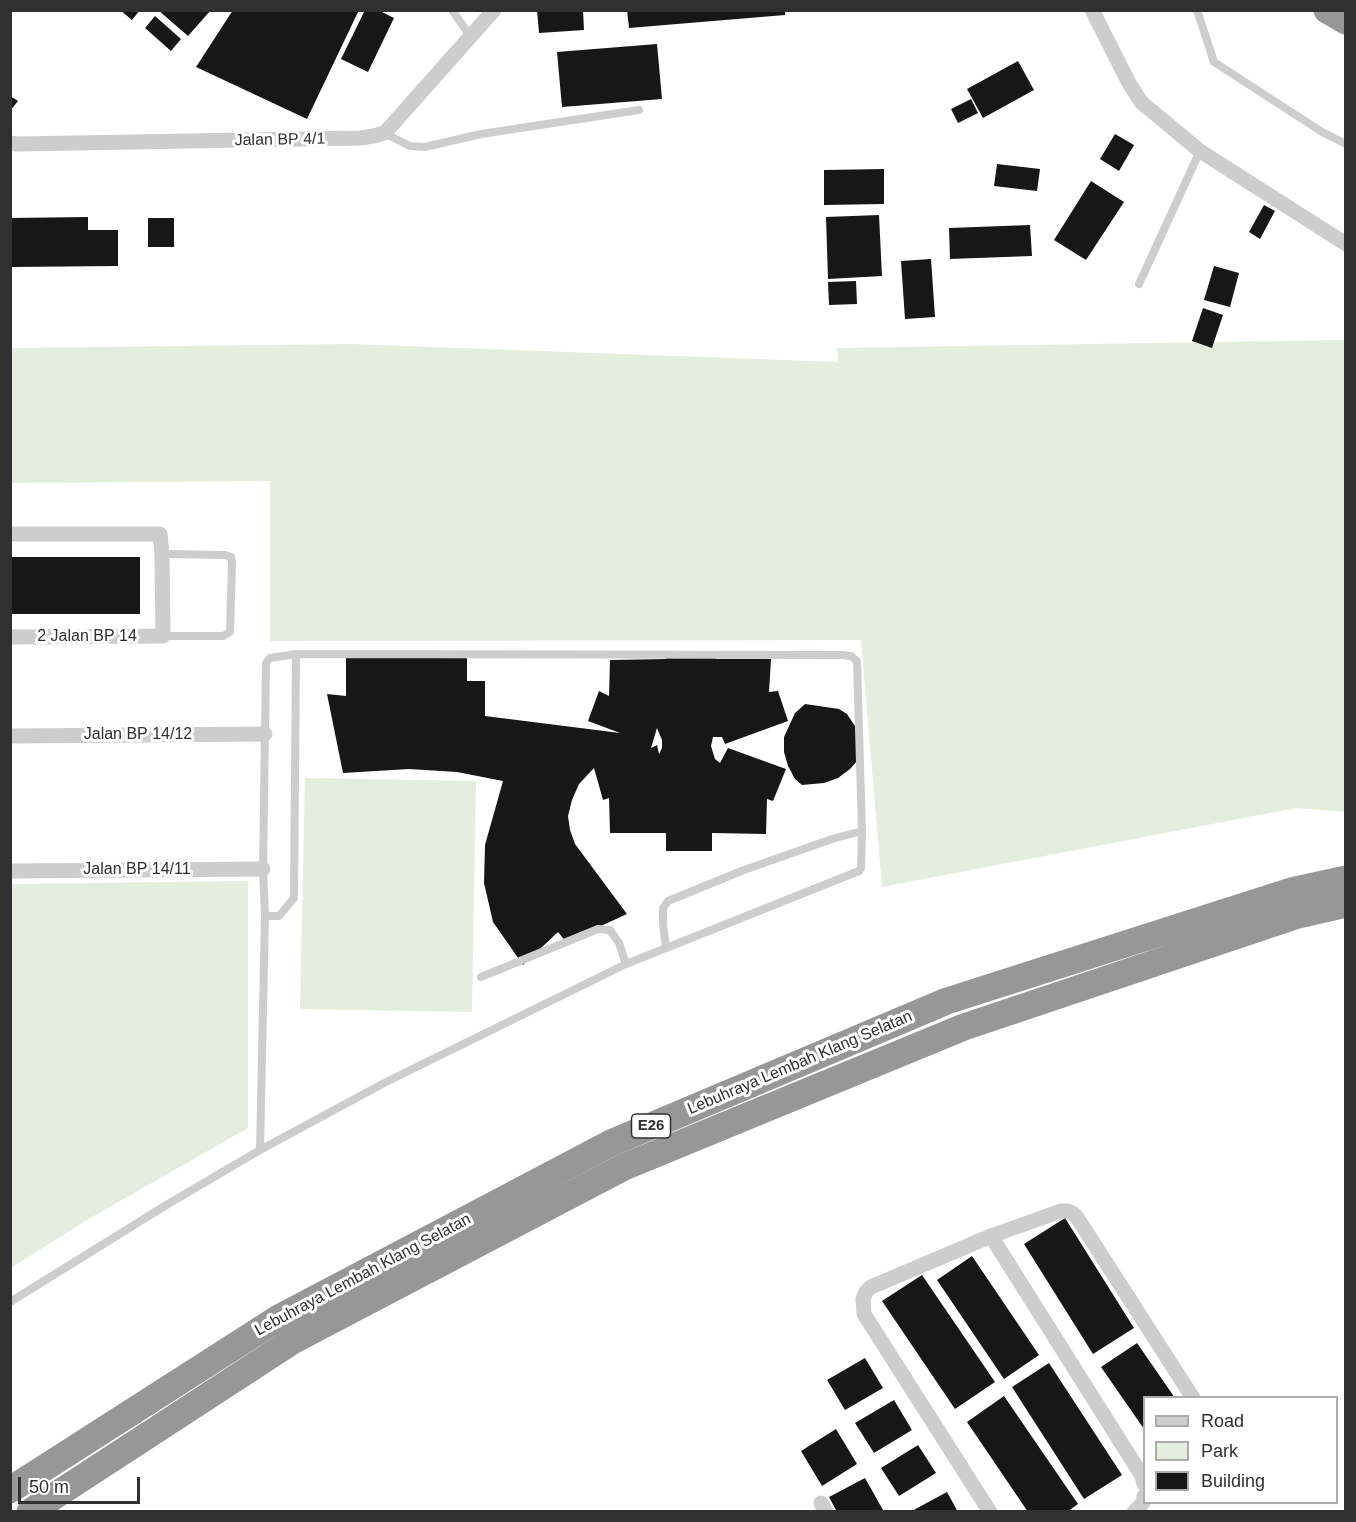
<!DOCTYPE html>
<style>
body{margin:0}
#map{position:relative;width:1356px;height:1522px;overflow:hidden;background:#fff;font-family:Helvetica,sans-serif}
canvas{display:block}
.frame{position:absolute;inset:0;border:12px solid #303030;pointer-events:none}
.legend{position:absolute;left:1143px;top:1396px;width:195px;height:108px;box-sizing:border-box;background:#fff;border:2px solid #acacac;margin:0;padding:8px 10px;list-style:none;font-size:18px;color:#303030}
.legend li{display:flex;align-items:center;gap:12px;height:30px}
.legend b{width:30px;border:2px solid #acacac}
.scale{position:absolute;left:18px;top:1477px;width:122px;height:27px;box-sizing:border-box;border:3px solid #303030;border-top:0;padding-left:8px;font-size:18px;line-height:21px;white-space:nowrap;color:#303030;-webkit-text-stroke:4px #fff;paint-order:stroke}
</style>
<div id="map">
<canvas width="1356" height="1522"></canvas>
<div class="frame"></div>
<ul class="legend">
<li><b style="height:8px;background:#cdcdcd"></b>Road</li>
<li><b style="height:16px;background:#e4edde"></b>Park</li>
<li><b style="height:16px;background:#171717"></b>Building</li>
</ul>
<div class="scale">50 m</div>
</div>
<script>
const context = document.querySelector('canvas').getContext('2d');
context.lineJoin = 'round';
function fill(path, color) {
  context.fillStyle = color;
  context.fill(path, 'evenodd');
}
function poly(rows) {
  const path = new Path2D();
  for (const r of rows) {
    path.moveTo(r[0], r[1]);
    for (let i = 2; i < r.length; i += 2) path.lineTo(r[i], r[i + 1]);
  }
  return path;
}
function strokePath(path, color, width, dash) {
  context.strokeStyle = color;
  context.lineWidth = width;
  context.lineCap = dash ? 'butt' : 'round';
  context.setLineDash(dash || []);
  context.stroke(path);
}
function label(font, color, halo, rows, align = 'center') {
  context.font = font + ' Helvetica,sans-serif';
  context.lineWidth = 6;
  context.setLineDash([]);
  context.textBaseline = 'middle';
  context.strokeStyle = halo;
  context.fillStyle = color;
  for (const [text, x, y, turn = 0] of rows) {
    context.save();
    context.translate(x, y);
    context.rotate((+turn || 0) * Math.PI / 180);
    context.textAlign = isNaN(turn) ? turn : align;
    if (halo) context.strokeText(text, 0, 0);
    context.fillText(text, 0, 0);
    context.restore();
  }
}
fill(poly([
 [1345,340,1345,812,1296,808,882,887,861,640,270,641,270,481,11,483,10,348,351,344,838,362,837,348],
 [305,778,476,781,472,1012,300,1009],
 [248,881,248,1128,87,1220,11,1268,11,884]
]), '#e4edde');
fill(poly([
 [120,10,140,10,132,20],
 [158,10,211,10,188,36],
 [233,10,359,10,307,119,196,67],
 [365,10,378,10,394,18,368,72,341,59],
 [537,10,583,10,584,30,539,33],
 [627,10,785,10,785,15,629,28],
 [155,16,181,39,171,51,145,28],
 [657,44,662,99,562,107,557,52],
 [1018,61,1034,90,983,118,967,89],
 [10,96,18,101,10,111],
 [971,99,978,113,958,123,951,109],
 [1115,134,1134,145,1119,171,1100,159],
 [997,164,1040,169,1037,191,994,186],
 [884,169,884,204,824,205,824,170],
 [1091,181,1124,202,1086,260,1054,240],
 [1264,205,1275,211,1260,239,1249,232],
 [879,215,882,276,828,279,826,217],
 [88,217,88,230,118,230,118,266,10,267,10,218],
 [148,218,174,218,174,247,148,247],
 [1030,225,1032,256,950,259,949,228],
 [931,259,935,317,905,319,901,261],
 [1214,266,1239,273,1230,307,1204,300],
 [856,281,857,304,829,305,828,282],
 [1203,308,1223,315,1212,348,1192,341],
 [10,557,140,557,140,614,10,614],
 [667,654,715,654,716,659,771,659,769,692,778,691,788,721,725,744,722,737,713,737,711,746,715,759,720,763,728,748,786,769,773,801,767,799,766,834,712,833,712,851,666,851,666,833,610,833,609,798,603,800,594,768,579,784,572,800,568,816,570,830,575,844,627,914,566,942,558,932,523,965,493,922,484,883,485,845,503,781,457,772,409,769,343,773,327,694,346,696,346,656,467,656,467,681,485,681,485,716,620,733,588,721,599,691,609,696,610,660,666,659],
 [657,728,662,740,662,748,659,754,657,745,651,748],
 [805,704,839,709,847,714,859,732,858,760,850,769,838,778,824,783,802,785,795,779,788,766,784,752,784,737,795,713],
 [1065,1218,1134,1328,1093,1354,1024,1244],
 [972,1256,1039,1355,1004,1379,937,1280],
 [922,1275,995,1382,955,1409,882,1301],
 [1137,1343,1175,1398,1144,1398,1144,1429,1101,1367],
 [865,1358,883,1388,845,1410,827,1380],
 [1049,1363,1122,1475,1084,1499,1012,1387],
 [1004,1396,1078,1504,1067,1512,1028,1512,967,1422],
 [894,1400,912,1430,874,1453,855,1423],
 [836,1429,857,1464,822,1486,801,1451],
 [918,1445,936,1473,899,1496,881,1468],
 [865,1478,883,1510,837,1512,829,1497],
 [947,1492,958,1512,910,1512]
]), '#171717');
strokePath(poly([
 [452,10,470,36],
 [1197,10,1214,62,1322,132,1346,144],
 [384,133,410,146,425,147,481,134,639,110],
 [1139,284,1200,151],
 [162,554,225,555,231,557,232,563,230,632,223,636,163,636],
 [666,948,663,924,663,908,668,901,744,870,832,839,862,831],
 [481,977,598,929,610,930,619,943,626,964],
 [260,1150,265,916,263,869,266,663,270,658,296,654],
 [10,1302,168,1204,260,1150,386,1082,626,964,859,871,861,868,862,831,857,661,851,656,841,655,296,654,294,898,279,916,265,916]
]), '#cdcdcd', 8);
strokePath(poly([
 [1092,10,1129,83,1141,102,1200,151,1346,244],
 [10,143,17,144,360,138,374,136,384,133,391,126,494,10],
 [10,534,160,534,162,554,163,636,10,637],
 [10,736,265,734],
 [10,871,263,869],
 [991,1236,1142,1476,1144,1484],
 [821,1503,826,1512],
 [990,1512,864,1314,863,1299,866,1292,871,1287,991,1236,1061,1211,1068,1211,1074,1214,1078,1219,1193,1398],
 [1134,1512,1143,1503,1144,1496]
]), '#cdcdcd', 15);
strokePath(poly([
 [1327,10,1346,21],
 [10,1490,277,1319,611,1143,947,1001,1291,891,1346,879],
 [30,1512,294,1340,624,1167,964,1027,1298,915,1346,904]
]), '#979797', 27);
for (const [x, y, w] of [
 [651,1126,39]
]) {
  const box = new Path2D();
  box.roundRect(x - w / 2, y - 12, w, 24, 4.5);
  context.fillStyle = '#fff';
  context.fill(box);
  strokePath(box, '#303030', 1.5);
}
label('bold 15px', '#303030', null, [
 ["E26",651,1126]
]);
label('16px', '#303030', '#fff', [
 ["Jalan BP 4/1",280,140,-1],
 ["2 Jalan BP 14",87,637],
 ["Jalan BP 14/12",138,735],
 ["Jalan BP 14/11",137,870],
 ["Lebuhraya Lembah Klang Selatan",800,1063,-23],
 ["Lebuhraya Lembah Klang Selatan",363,1275,-28]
]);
</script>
